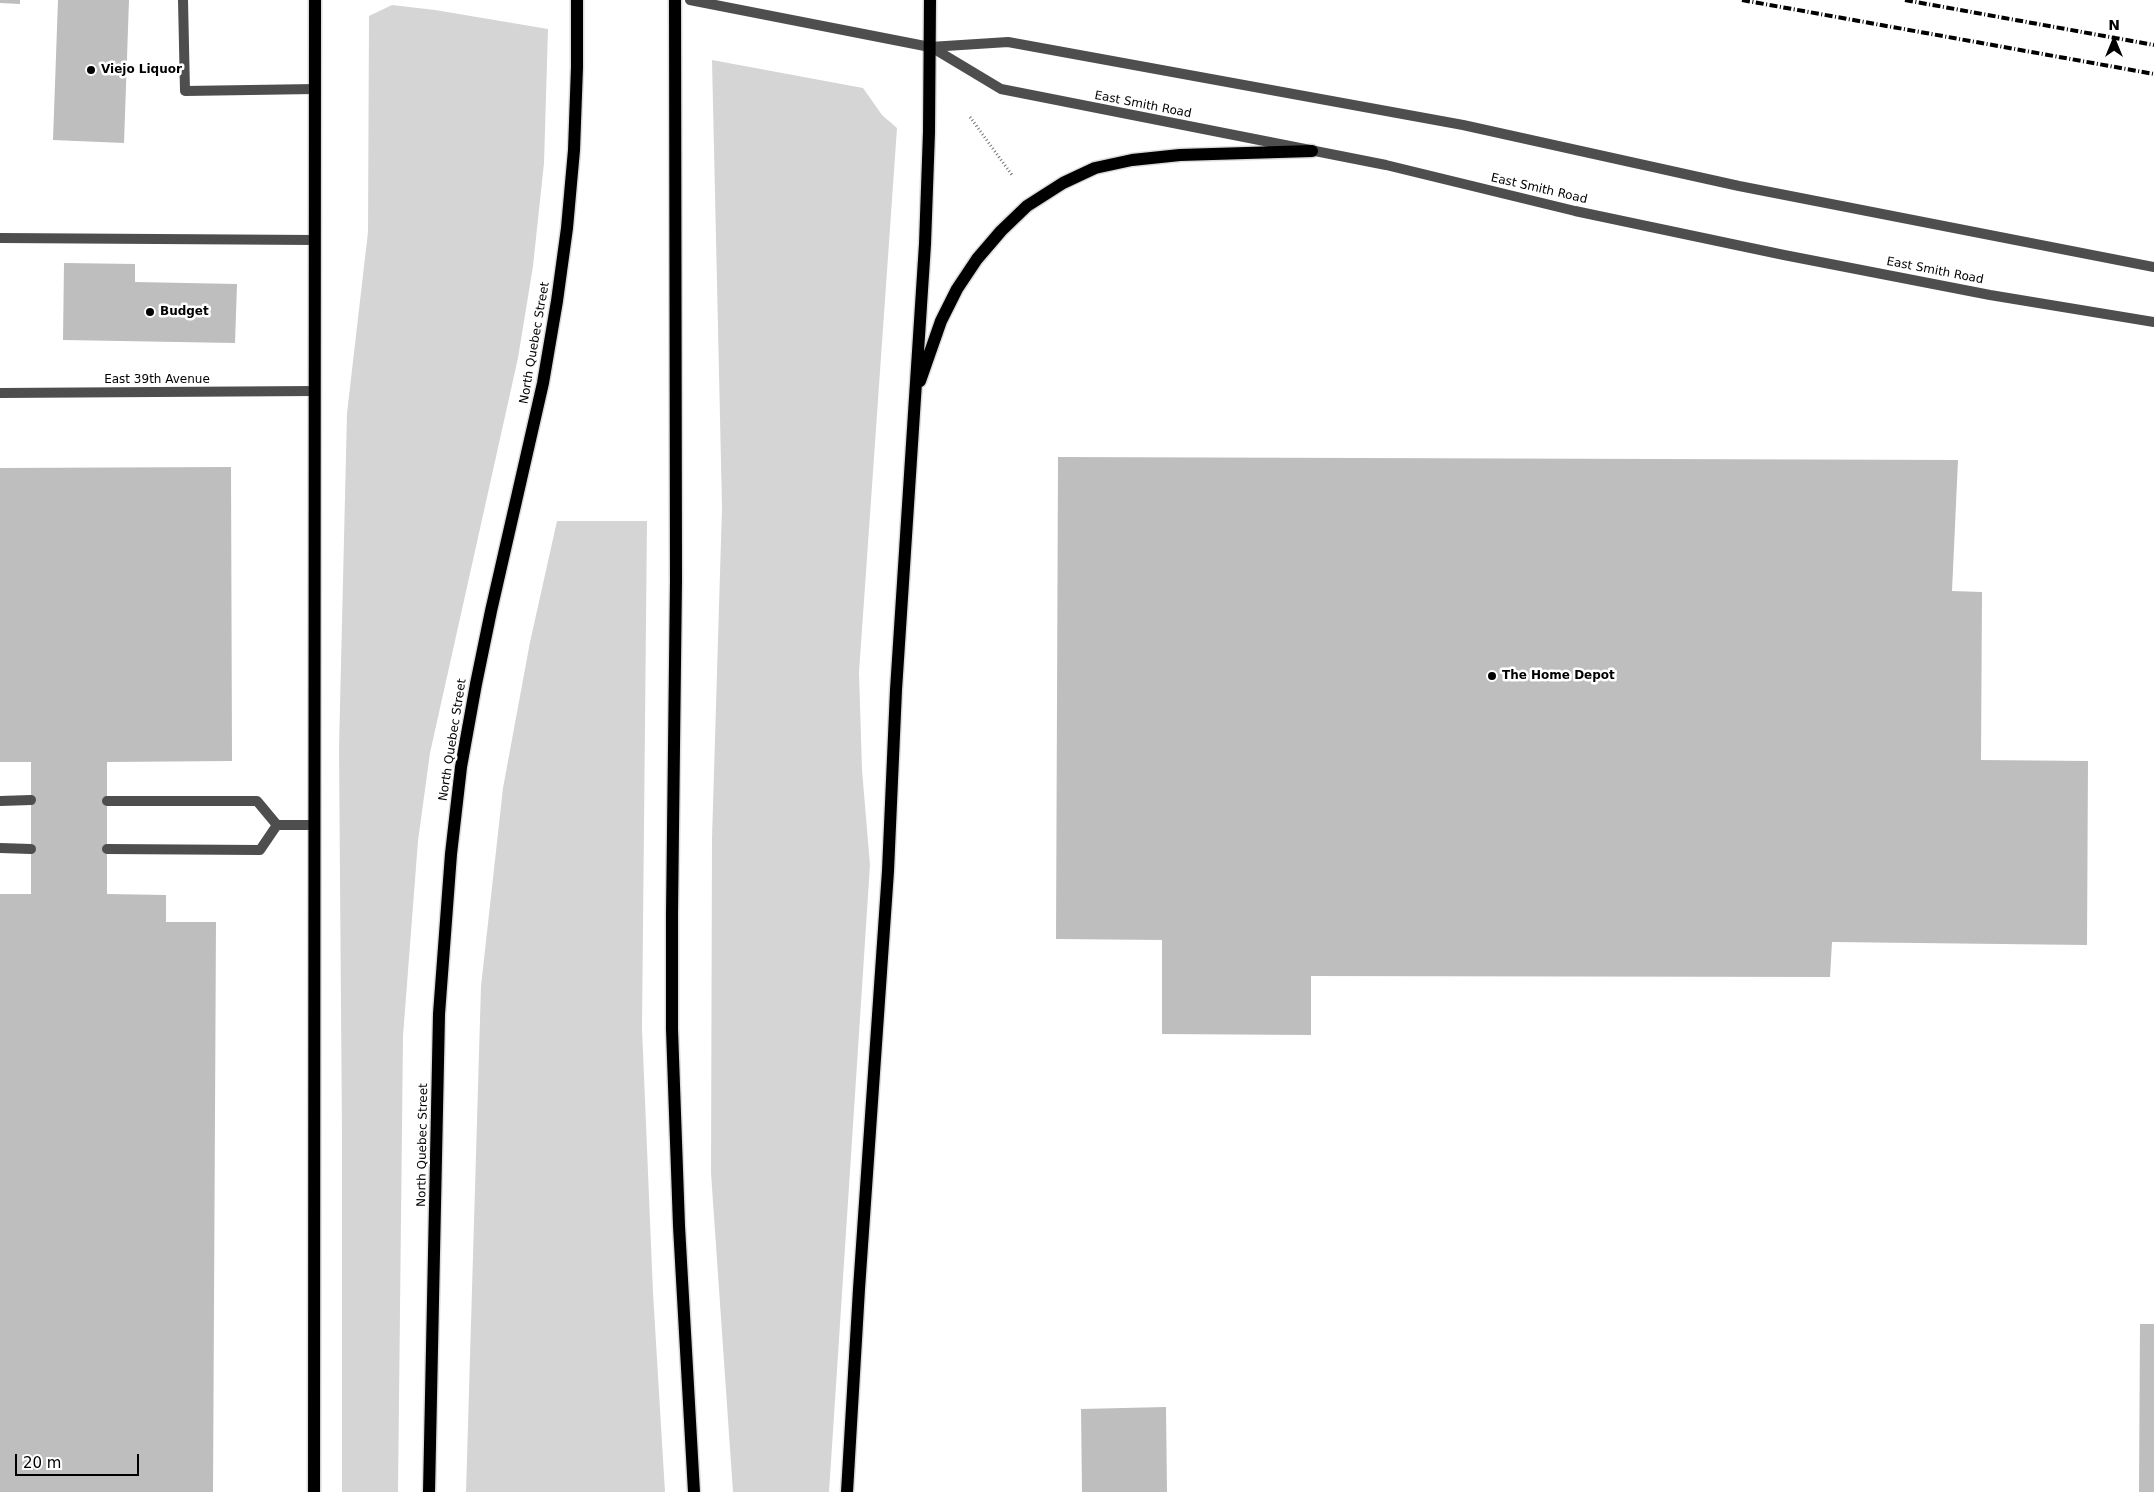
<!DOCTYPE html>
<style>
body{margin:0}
#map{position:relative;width:2154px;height:1492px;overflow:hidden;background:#fff;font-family:"DejaVu Sans",sans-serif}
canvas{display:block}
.north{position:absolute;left:2089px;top:15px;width:50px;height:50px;-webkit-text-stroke:4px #fff;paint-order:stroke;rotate:0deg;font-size:14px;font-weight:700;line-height:20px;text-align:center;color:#000}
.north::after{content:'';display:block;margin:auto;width:18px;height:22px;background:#000;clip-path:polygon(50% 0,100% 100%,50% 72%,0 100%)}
.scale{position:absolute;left:15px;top:1454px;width:124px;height:22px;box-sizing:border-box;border:2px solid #000;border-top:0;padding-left:6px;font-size:15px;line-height:18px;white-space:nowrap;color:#000;-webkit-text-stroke:4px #fff;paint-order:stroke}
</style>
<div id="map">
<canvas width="2154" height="1492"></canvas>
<div class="north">N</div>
<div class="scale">20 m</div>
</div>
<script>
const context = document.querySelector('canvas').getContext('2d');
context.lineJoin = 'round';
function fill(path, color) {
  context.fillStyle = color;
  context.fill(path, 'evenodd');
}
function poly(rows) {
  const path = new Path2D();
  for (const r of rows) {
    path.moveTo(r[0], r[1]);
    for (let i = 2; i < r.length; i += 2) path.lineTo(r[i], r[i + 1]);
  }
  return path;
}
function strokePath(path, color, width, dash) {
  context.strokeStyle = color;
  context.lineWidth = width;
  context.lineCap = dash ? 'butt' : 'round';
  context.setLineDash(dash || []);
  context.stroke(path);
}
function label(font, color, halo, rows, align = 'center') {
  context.font = font + ' "DejaVu Sans",sans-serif';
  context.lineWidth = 5;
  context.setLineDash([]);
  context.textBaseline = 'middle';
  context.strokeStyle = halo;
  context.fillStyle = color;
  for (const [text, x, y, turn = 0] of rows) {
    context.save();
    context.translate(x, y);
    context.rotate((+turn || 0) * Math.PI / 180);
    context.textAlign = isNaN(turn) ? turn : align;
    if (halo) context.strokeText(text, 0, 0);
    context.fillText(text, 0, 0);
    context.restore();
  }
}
fill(poly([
 [392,5,435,10,548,29,544,163,533,266,518,358,430,753,418,841,403,1036,398,1492,342,1492,342,1137,339,748,347,413,368,232,369,16],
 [712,60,863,88,882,115,897,128,859,672,862,770,870,865,829,1492,733,1492,711,1173,712,838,722,507],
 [557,521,647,521,642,1028,653,1293,665,1492,466,1492,481,986,503,788,530,642]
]), '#d5d5d5');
fill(poly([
 [0,0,20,0,20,4,0,3],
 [58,0,129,0,124,143,53,140],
 [64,263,135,264,135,282,237,284,235,343,63,340],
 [1058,457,1958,460,1952,591,1982,592,1981,760,2088,761,2087,945,1832,942,1830,977,1311,976,1311,1035,1162,1034,1162,940,1056,939],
 [231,467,232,761,107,762,107,894,166,895,166,922,216,922,213,1492,0,1492,0,894,31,894,31,762,0,762,0,468],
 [2140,1324,2154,1324,2154,1492,2139,1492],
 [1166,1407,1167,1492,1082,1492,1081,1409]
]), '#bebebe');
const primary = poly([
 [675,0,676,580,672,914,672,1029,679,1226,694,1492],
 [920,381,941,321,957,289,977,259,1001,231,1027,206,1063,183,1095,168,1132,160,1180,155,1312,151],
 [314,1492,315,0],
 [429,1492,439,1014,451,854,461,767,476,684,491,611,543,383,557,301,567,228,574,150,577,67,577,0],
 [847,1492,859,1289,888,871,896,690,925,244,929,132,930,0]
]);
strokePath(primary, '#dbdbdb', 15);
strokePath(poly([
 [970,117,1012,175]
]), '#707070', 3, [1, 2.5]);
strokePath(poly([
 [183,0,185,91,315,89],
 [0,238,315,240],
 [0,801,31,800],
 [107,801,257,801,277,825,260,850,107,849],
 [277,825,315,825],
 [0,848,31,849]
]), '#4e4e4e', 10);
strokePath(poly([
 [0,393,315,391]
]), '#4e4e4e', 10);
strokePath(poly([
 [690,0,930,47,1008,42,1463,125,1739,186,2154,267],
 [931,47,1001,89,1386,165,1575,211,1784,255,1990,295,2154,322]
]), '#4e4e4e', 10);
strokePath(primary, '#000', 12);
strokePath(poly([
 [1742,0,2154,74],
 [1905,0,2154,45]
]), '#000', 4, [8, 2.5, 1, 2.5]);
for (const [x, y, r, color] of [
 [91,70,5,"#000"],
 [150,312,5,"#000"],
 [1492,676,5,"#000"]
]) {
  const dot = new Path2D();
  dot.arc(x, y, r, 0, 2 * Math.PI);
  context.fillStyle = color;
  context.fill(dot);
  strokePath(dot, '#fff', 2);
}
label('bold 12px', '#000', '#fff', [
 ["Viejo Liquor",101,70],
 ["Budget",160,312],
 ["The Home Depot",1502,676]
], 'left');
label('12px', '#000', '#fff', [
 ["East Smith Road",1143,105,11],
 ["East Smith Road",1539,189,13],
 ["East Smith Road",1935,271,11],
 ["North Quebec Street",535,343,-80],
 ["East 39th Avenue",157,380],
 ["North Quebec Street",453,740,-81],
 ["North Quebec Street",423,1145,-89]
]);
</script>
